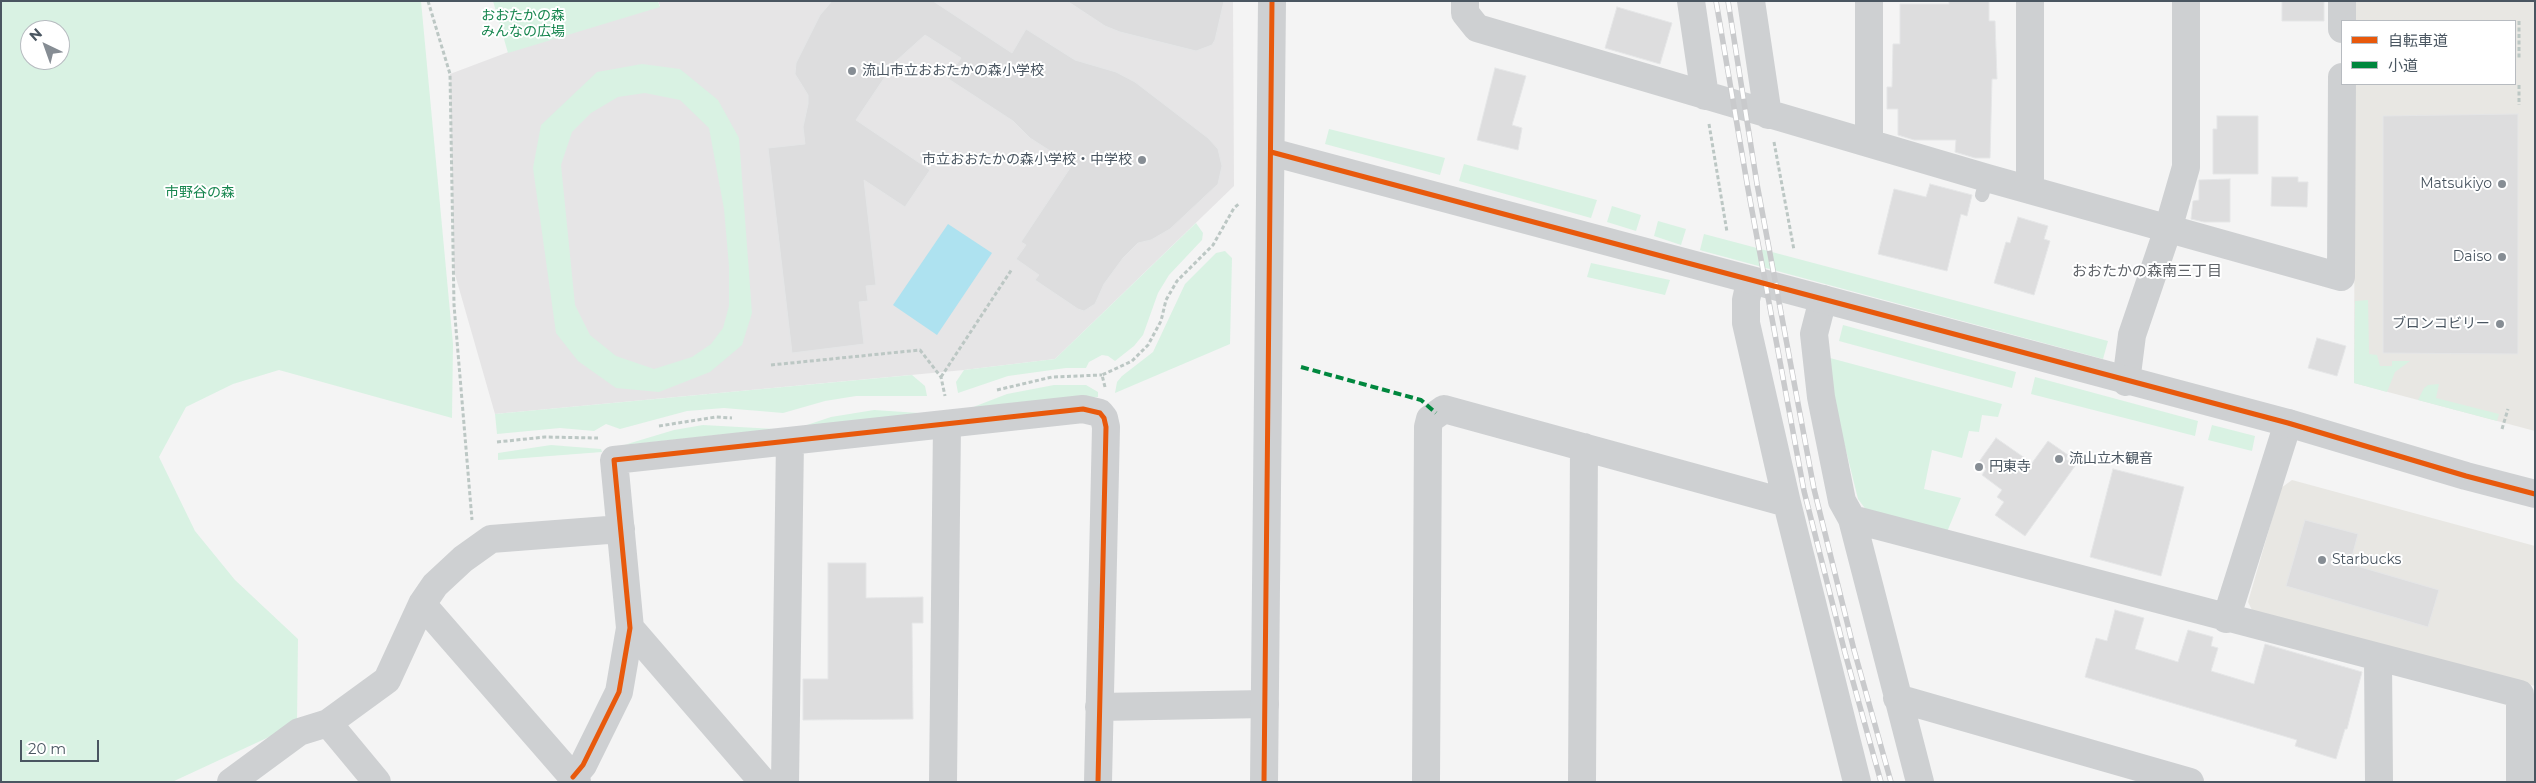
<!DOCTYPE html>
<meta charset="utf-8">
<style>
body{margin:0}
#map{position:relative;width:2536px;height:783px;overflow:hidden;background:#f4f4f4;font-family:Montserrat,"Noto Sans JP",sans-serif}
canvas{display:block}
.frame{position:absolute;inset:0;border:2px solid #4a5661;pointer-events:none}
.legend{position:absolute;left:2341px;top:20px;width:175px;height:65px;box-sizing:border-box;background:#fff;border:1px solid #b7bbc0;margin:0;padding:6px 9px;list-style:none;font-size:15px;color:#4a5661}
.legend li{display:flex;align-items:center;gap:10px;height:25px}
.legend b{width:25px;border:1px solid #b7bbc0}
.north{position:absolute;left:20px;top:20px;width:50px;height:50px;box-sizing:border-box;background:#fff;border:1px solid #b7bbc0;border-radius:50%;rotate:318deg;font-size:14px;font-weight:700;line-height:20px;text-align:center;color:#4a5661}
.north::after{content:'';display:block;margin:auto;width:18px;height:22px;background:#868d94;clip-path:polygon(50% 0,100% 100%,50% 72%,0 100%)}
.scale{position:absolute;left:20px;top:740px;width:79px;height:22px;box-sizing:border-box;border:2px solid #4a5661;border-top:0;padding-left:6px;font-size:15px;line-height:18px;white-space:nowrap;color:#4a5661;-webkit-text-stroke:4px #fff;paint-order:stroke}
</style>
<div id="map">
<canvas width="2536" height="783"></canvas>
<div class="frame"></div>
<ul class="legend">
<li><b style="height:6px;background:#e8590c"></b>自転車道</li>
<li><b style="height:6px;background:#00873e"></b>小道</li>
</ul>
<div class="north">N</div>
<div class="scale">20 m</div>
</div>
<script>
const context = document.querySelector('canvas').getContext('2d');
context.lineJoin = 'round';
function fill(path, color) {
  context.fillStyle = color;
  context.fill(path, 'evenodd');
}
function poly(rows) {
  const path = new Path2D();
  for (const r of rows) {
    path.moveTo(r[0], r[1]);
    for (let i = 2; i < r.length; i += 2) path.lineTo(r[i], r[i + 1]);
  }
  return path;
}
function strokePath(path, color, width, dash) {
  context.strokeStyle = color;
  context.lineWidth = width;
  context.lineCap = dash ? 'butt' : 'round';
  context.setLineDash(dash || []);
  context.stroke(path);
}
function label(font, color, halo, rows, align = 'center') {
  context.font = font + ' Montserrat,"Noto Sans JP",sans-serif';
  context.lineWidth = 4;
  context.setLineDash([]);
  context.textBaseline = 'middle';
  context.strokeStyle = halo;
  context.fillStyle = color;
  for (const [text, x, y, turn = 0] of rows) {
    context.save();
    context.translate(x, y);
    context.rotate((+turn || 0) * Math.PI / 180);
    context.textAlign = isNaN(turn) ? turn : align;
    if (halo) context.strokeText(text, 0, 0);
    context.fillText(text, 0, 0);
    context.restore();
  }
}
fill(poly([
 [2355,1,2535,1,2535,431,2354,383,2355,84,2515,84,2515,21,2355,21],
 [2292,480,2535,546,2535,686,2254,614,2248,602,2281,488]
]), '#e8e7e3');
fill(poly([
 [658,1,1233,1,1234,186,1055,359,964,370,495,414,454,271,450,74,519,48,660,6]
]), '#e6e5e6');
fill(poly([
 [1,1,421,1,453,344,452,418,279,370,233,384,186,407,159,457,195,531,235,580,298,639,297,724,172,782,1,782],
 [30,30,60,30,60,60,30,60],
 [493,1,658,1,660,7,508,53],
 [642,64,680,69,718,100,739,138,752,313,742,345,710,372,659,392,616,388,578,361,556,333,533,168,541,125,597,72],
 [645,93,680,100,709,128,724,209,729,266,729,306,723,328,711,344,692,357,654,369,616,356,590,335,575,305,561,165,572,132,591,113,618,97],
 [1329,129,1445,158,1440,175,1325,144],
 [1464,164,1597,200,1591,218,1459,181],
 [1612,206,1641,215,1636,231,1607,222],
 [1658,221,1686,229,1681,245,1654,236],
 [1196,223,1203,233,1202,240,1169,275,1158,293,1143,335,1134,346,1115,361,1108,356,1102,355,1089,362,1086,368,1066,368,1008,376,958,393,956,382,964,370,1055,359],
 [1704,234,2108,341,2103,359,1703,251,1700,250],
 [1225,251,1232,258,1230,344,1115,393,1117,382,1122,376,1153,352,1185,284,1216,253],
 [1591,263,1670,280,1665,295,1587,277],
 [2368,300,2369,354,2377,355,2380,366,2392,366,2392,361,2410,361,2395,372,2387,392,2354,383,2355,301],
 [1843,325,2016,372,2012,388,1839,341],
 [1830,358,2002,404,1998,417,1982,415,1979,432,1969,431,1962,458,1932,450,1924,489,1961,498,1947,532,1867,511,1858,499,1835,406],
 [912,375,925,386,927,396,856,396,825,401,783,413,724,408,687,411,620,429,606,424,594,431,560,428,497,434,495,414],
 [2035,377,2198,421,2195,436,2031,394],
 [2439,384,2436,398,2499,414,2497,421,2418,400,2424,388,2428,385],
 [1054,385,1086,385,1098,392,1098,397,963,411,1007,394],
 [874,410,934,414,804,426,831,417],
 [703,425,775,429,624,445,674,430],
 [2212,425,2255,436,2252,451,2208,440],
 [551,445,601,449,602,452,498,460,498,453]
]), '#d9f2e3');
fill(poly([
 [948,224,992,253,937,335,893,305]
]), '#aee2f0');
const building = poly([
 [832,1,933,1,1012,53,1026,29,1075,60,1116,72,1135,82,1208,138,1218,149,1222,166,1218,184,1170,229,1151,240,1138,243,1123,258,1104,284,1095,304,1084,311,1078,309,1035,280,1039,275,1016,259,1026,245,1021,242,1072,165,1030,138,1013,121,947,78,961,58,925,35,895,62,856,120,930,170,905,207,864,180,876,285,866,286,868,301,859,302,864,344,792,353,768,148,805,144,803,127,808,104,808,95,795,74,796,63,820,15,832,1],
 [1067,1,1224,1,1215,40,1212,45,1196,51,1120,32,1105,26,1067,1],
 [1949,1,1989,1,1989,21,1995,21,1997,79,1992,79,1990,158,1975,158,1955,152,1956,140,1914,140,1898,135,1898,109,1887,109,1887,87,1892,87,1893,44,1900,44,1900,4,1949,4,1949,1],
 [2282,1,2324,1,2324,21,2282,21,2282,1],
 [1617,7,1672,23,1660,64,1605,48,1617,7],
 [1495,68,1526,76,1512,125,1522,128,1518,150,1477,140,1495,68],
 [2518,114,2518,354,2383,353,2383,116,2518,114],
 [2217,116,2258,116,2258,174,2213,174,2213,129,2217,129,2217,116],
 [2272,177,2298,177,2298,182,2308,182,2307,207,2271,206,2272,177],
 [2230,179,2230,222,2204,222,2191,219,2193,201,2199,200,2199,180,2230,179],
 [1930,184,1972,195,1967,216,1961,214,1947,271,1878,254,1894,189,1926,197,1930,184],
 [2018,217,2048,226,2044,239,2050,241,2034,295,1994,283,2006,242,2010,243,2018,217],
 [2317,338,2346,346,2337,376,2308,368,2317,338],
 [1996,438,2032,463,2048,441,2068,455,2066,459,2075,466,2025,536,1995,515,2004,502,1997,497,2002,490,1982,475,1986,469,1978,463,1996,438],
 [2113,469,2184,487,2161,576,2090,557,2113,469],
 [2305,520,2358,534,2350,564,2439,590,2428,627,2286,586,2305,520],
 [828,563,866,563,866,598,923,597,923,623,912,623,913,719,803,720,803,679,828,679,828,563],
 [2115,610,2144,618,2135,649,2178,662,2188,630,2213,637,2211,646,2218,648,2211,671,2254,684,2265,644,2362,672,2347,729,2345,729,2336,759,2295,746,2297,740,2085,677,2096,638,2107,641,2115,610]
]);
fill(building, '#ddddde');
strokePath(building, '#e5e6e7', 1);
strokePath(poly([
 [428,1,450,74,454,305,472,520],
 [2519,21,2519,59],
 [2519,85,2519,105],
 [1709,124,1727,232],
 [1774,142,1794,250],
 [771,365,920,350,941,377,945,396],
 [941,377,1012,269],
 [1105,387,1102,375,1132,361,1148,345,1161,321,1166,300,1177,281,1213,245,1234,208,1240,203],
 [997,390,1052,377,1102,375],
 [659,426,716,417,732,418],
 [2502,429,2508,409],
 [497,442,545,437,598,438]
]), '#bcc7c4', 3, [4, 2.5]);
strokePath(poly([
 [1982,195,1987,178]
]), '#ced0d2', 14);
strokePath(poly([
 [1465,1,1465,13,1477,28,1987,178,2341,277,2342,77],
 [1691,1,1705,96],
 [1751,1,1768,115],
 [2342,1,2342,29],
 [1869,143,1869,1],
 [2030,190,2030,1],
 [1750,282,1746,300,1746,323,1787,503],
 [1823,299,1814,334,1821,397,1842,501,1852,519],
 [2126,382,2132,335,2168,229,2186,167,2186,1],
 [422,604,435,585,463,559,491,539,621,529],
 [2226,619,2288,423],
 [630,628,763,782],
 [2378,658,2379,782],
 [1897,698,2190,782],
 [1099,707,1265,704],
 [328,723,387,680,422,604,577,782],
 [573,777,583,765,619,692,630,628,614,460,1083,409,1100,413,1104,418,1106,427,1098,782],
 [231,782,299,732,328,723,377,782],
 [785,782,790,441],
 [943,782,947,424],
 [1426,782,1428,427,1430,419,1444,409,1787,503,1857,782],
 [1582,782,1584,447],
 [1920,782,1852,519,2520,694,2520,782]
]), '#ced0d2', 28);
strokePath(poly([
 [1271,152,2288,423,2466,476,2535,494],
 [1264,782,1272,1]
]), '#ced0d2', 28);
const rail = poly([
 [1716,1,1748,189,1804,491,1845,653,1881,782],
 [1728,1,1757,184,1814,489,1854,650,1891,782]
]);
strokePath(rail, '#c9cacc', 5.5);
strokePath(rail, '#fff', 4, [11]);
strokePath(poly([
 [1301,367,1421,400,1436,413]
]), '#00873e', 4, [8, 4]);
strokePath(poly([
 [1271,152,2288,423,2466,476,2535,494],
 [573,777,583,765,619,692,630,628,614,460,1083,409,1100,413,1104,418,1106,427,1098,782],
 [1264,782,1272,1]
]), '#e8590c', 5);
for (const [x, y, r, color] of [
 [852,71,5,"#868d94"],
 [1142,160,5,"#868d94"],
 [2502,184,5,"#868d94"],
 [2502,257,5,"#868d94"],
 [2500,324,5,"#868d94"],
 [2059,459,5,"#868d94"],
 [1979,467,5,"#868d94"],
 [2322,560,5,"#868d94"]
]) {
  const dot = new Path2D();
  dot.arc(x, y, r, 0, 2 * Math.PI);
  context.fillStyle = color;
  context.fill(dot);
  strokePath(dot, '#fff', 2);
}
label('14px', '#17864f', '#fff', [
 ["おおたかの森",523,16],
 ["みんなの広場",523,32],
 ["市野谷の森",200,193]
]);
label('14px', '#4a5661', '#fff', [
 ["流山市立おおたかの森小学校",862,71],
 ["市立おおたかの森小学校・中学校",1132,160,"right"],
 ["Matsukiyo",2492,184,"right"],
 ["Daiso",2492,257,"right"],
 ["ブロンコビリー",2490,324,"right"],
 ["流山立木観音",2069,459],
 ["円東寺",1989,467],
 ["Starbucks",2332,560]
], 'left');
label('15px', '#5f6368', '#fff', [
 ["おおたかの森南三丁目",2147,272]
]);
</script>
